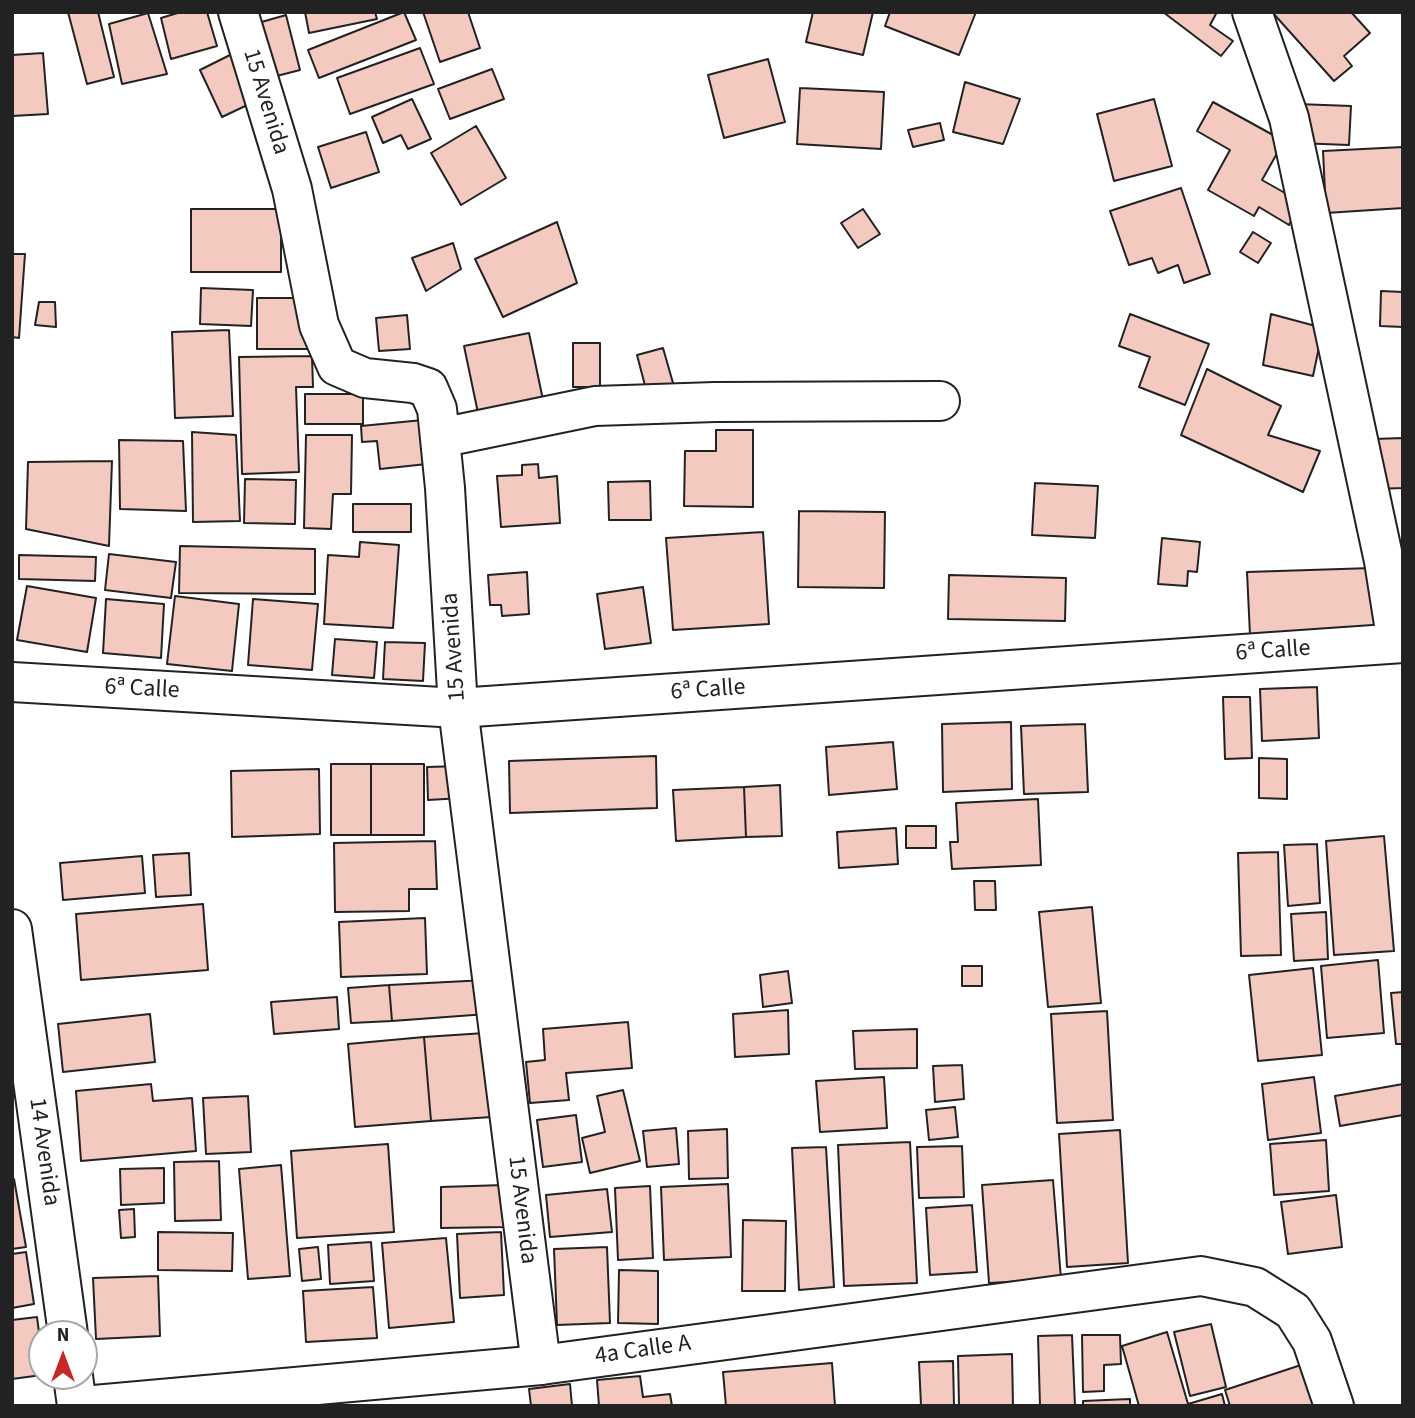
<!DOCTYPE html>
<meta charset="utf-8">
<style>
body{margin:0}
#map{position:relative;width:1415px;height:1418px;overflow:hidden;background:#fff;font-family:"Source Sans 3",sans-serif}
canvas{display:block}
.frame{position:absolute;inset:0;border:14px solid #222;pointer-events:none}
.north{position:absolute;left:28px;top:1320px;width:70px;height:70px;box-sizing:border-box;background:#fff;border:2px solid #a7a7a7;border-radius:50%;rotate:0deg;font-size:19px;font-weight:700;line-height:28px;text-align:center;color:#222}
.north::after{content:'';display:block;margin:auto;width:24px;height:32px;background:#c62828;clip-path:polygon(50% 0,100% 100%,50% 72%,0 100%)}
</style>
<div id="map">
<canvas width="1415" height="1418"></canvas>
<div class="frame"></div>
<div class="north">N</div>
</div>
<script>
const context = document.querySelector('canvas').getContext('2d');
context.lineJoin = 'round';
function fill(path, color) {
  context.fillStyle = color;
  context.fill(path, 'evenodd');
}
function poly(rows) {
  const path = new Path2D();
  for (const r of rows) {
    path.moveTo(r[0], r[1]);
    for (let i = 2; i < r.length; i += 2) path.lineTo(r[i], r[i + 1]);
  }
  return path;
}
function strokePath(path, color, width, dash) {
  context.strokeStyle = color;
  context.lineWidth = width;
  context.lineCap = dash ? 'butt' : 'round';
  context.setLineDash(dash || []);
  context.stroke(path);
}
function label(font, color, halo, rows, align = 'center') {
  context.font = font + ' "Source Sans 3",sans-serif';
  context.lineWidth = 5;
  context.setLineDash([]);
  context.textBaseline = 'middle';
  context.strokeStyle = halo;
  context.fillStyle = color;
  for (const [text, x, y, turn = 0] of rows) {
    context.save();
    context.translate(x, y);
    context.rotate((+turn || 0) * Math.PI / 180);
    context.textAlign = isNaN(turn) ? turn : align;
    if (halo) context.strokeText(text, 0, 0);
    context.fillText(text, 0, 0);
    context.restore();
  }
}
const building = poly([
 [68,12,98,12,114,77,87,84,68,12],
 [181,12,207,12,217,46,171,59,161,18,181,12],
 [305,12,375,12,377,19,309,33,305,12],
 [404,12,416,40,319,78,308,50,404,12],
 [423,12,468,12,480,48,440,62,423,12],
 [813,12,873,12,863,55,806,42,813,12],
 [890,12,976,12,959,55,885,26,890,12],
 [1163,12,1217,12,1210,25,1233,41,1221,56,1163,12],
 [1272,12,1351,12,1370,33,1344,56,1352,66,1334,81,1272,12],
 [148,13,167,74,122,84,109,24,148,13],
 [286,15,300,70,265,79,251,25,286,15],
 [420,48,434,84,350,114,337,78,420,48],
 [238,51,260,99,222,117,200,70,238,51],
 [43,53,48,114,12,116,12,55,43,53],
 [768,59,785,122,724,138,708,75,768,59],
 [492,69,504,99,450,119,438,89,492,69],
 [965,82,1020,99,1003,144,953,132,965,82],
 [800,88,884,92,881,149,797,144,800,88],
 [412,99,431,139,408,149,401,135,383,143,372,117,412,99],
 [1154,99,1172,166,1114,181,1097,114,1154,99],
 [1213,102,1284,141,1262,180,1301,202,1289,225,1259,207,1254,216,1208,190,1230,150,1197,131,1213,102],
 [1297,104,1351,106,1349,145,1296,143,1297,104],
 [940,123,944,140,913,147,908,130,940,123],
 [476,126,506,178,461,205,431,153,476,126],
 [366,132,379,172,331,188,318,147,366,132],
 [1403,147,1403,208,1326,213,1323,151,1403,147],
 [1181,188,1210,274,1184,283,1178,265,1158,273,1152,258,1129,265,1110,211,1181,188],
 [191,209,281,209,281,272,191,272,191,209],
 [863,209,880,234,858,248,841,223,863,209],
 [557,222,577,283,503,317,475,259,557,222],
 [1253,232,1271,243,1258,263,1240,252,1253,232],
 [453,243,461,269,426,291,412,258,453,243],
 [12,254,25,254,19,338,12,337,12,254],
 [201,288,253,290,251,326,200,324,201,288],
 [1381,291,1403,292,1403,327,1380,326,1381,291],
 [257,298,307,298,307,349,257,349,257,298],
 [39,302,55,302,56,327,35,325,39,302],
 [1130,314,1209,344,1185,405,1139,387,1150,357,1119,346,1130,314],
 [1271,314,1323,328,1313,376,1263,365,1271,314],
 [407,315,410,349,379,351,376,318,407,315],
 [229,330,233,416,175,418,172,332,229,330],
 [529,333,543,400,478,413,464,346,529,333],
 [573,343,600,343,600,387,573,387,573,343],
 [663,348,675,390,648,397,637,355,663,348],
 [312,356,313,387,296,387,299,472,242,474,239,357,312,356],
 [1207,369,1281,406,1268,435,1320,451,1303,492,1181,435,1207,369],
 [305,394,363,394,363,424,305,424,305,394],
 [423,420,427,464,380,469,377,441,362,442,361,426,423,420],
 [716,430,753,430,753,507,684,506,685,451,716,451,716,430],
 [192,432,236,435,240,521,193,522,192,432],
 [306,435,352,435,351,494,333,494,331,529,304,528,306,435],
 [1403,438,1403,488,1376,489,1374,439,1403,438],
 [119,440,183,441,186,511,120,509,119,440],
 [112,461,109,546,26,529,28,462,112,461],
 [538,464,539,478,557,476,560,523,501,527,497,476,522,475,522,465,538,464],
 [245,479,296,480,295,524,244,523,245,479],
 [650,481,651,520,609,520,608,482,650,481],
 [1035,483,1098,486,1095,538,1032,535,1035,483],
 [353,504,411,504,411,532,353,532,353,504],
 [799,511,885,512,884,588,798,587,799,511],
 [763,532,769,624,673,630,666,538,763,532],
 [1162,538,1200,542,1197,572,1188,571,1187,586,1158,584,1162,538],
 [360,542,399,545,393,628,324,624,328,555,359,557,360,542],
 [180,546,315,549,315,594,179,593,180,546],
 [109,554,176,562,171,598,105,590,109,554],
 [19,555,96,557,95,581,19,579,19,555],
 [1372,568,1375,630,1250,635,1247,572,1372,568],
 [527,572,529,614,502,616,501,605,490,605,488,575,527,572],
 [949,575,1066,578,1065,621,948,619,949,575],
 [27,586,96,598,87,652,17,640,27,586],
 [643,587,651,643,605,649,597,594,643,587],
 [175,596,239,604,232,671,167,664,175,596],
 [106,599,164,604,161,658,103,653,106,599],
 [253,599,318,604,312,670,248,665,253,599],
 [335,639,377,642,374,678,332,675,335,639],
 [385,642,425,643,423,681,383,679,385,642],
 [1317,687,1319,738,1262,741,1260,689,1317,687],
 [1223,697,1250,697,1252,758,1225,759,1223,697],
 [1011,722,1012,789,943,792,942,724,1011,722],
 [1085,724,1088,792,1024,794,1021,726,1085,724],
 [893,742,897,789,829,795,826,747,893,742],
 [656,756,657,808,510,813,509,761,656,756],
 [1259,758,1287,759,1287,799,1259,798,1259,758],
 [331,764,371,764,371,835,331,835,331,764],
 [371,764,424,764,424,835,371,835,371,764],
 [461,766,462,798,428,800,427,767,461,766],
 [319,769,320,834,232,837,231,771,319,769],
 [780,785,782,836,746,837,744,787,780,785],
 [744,787,746,837,676,841,673,790,744,787],
 [1038,799,1041,865,952,869,950,842,958,842,956,803,1038,799],
 [906,826,936,826,936,848,906,848,906,826],
 [896,828,898,864,839,868,837,832,896,828],
 [1384,836,1394,951,1334,955,1326,841,1384,836],
 [435,841,437,889,409,889,409,911,335,912,334,843,435,841],
 [1317,844,1320,903,1288,906,1284,845,1317,844],
 [1278,852,1281,955,1241,956,1238,853,1278,852],
 [189,853,191,895,156,897,153,855,189,853],
 [142,856,145,893,63,900,60,863,142,856],
 [974,881,995,881,996,910,975,910,974,881],
 [203,904,208,970,81,980,76,914,203,904],
 [1092,907,1101,1003,1048,1007,1039,912,1092,907],
 [1326,912,1328,959,1294,961,1291,914,1326,912],
 [425,918,427,974,341,977,339,922,425,918],
 [1378,960,1384,1033,1327,1038,1321,966,1378,960],
 [962,966,982,966,982,986,962,986,962,966],
 [1313,968,1322,1055,1258,1061,1249,975,1313,968],
 [788,971,792,1003,763,1007,760,975,788,971],
 [486,980,487,1014,392,1021,389,985,486,980],
 [389,985,392,1021,351,1023,348,988,389,985],
 [1403,992,1403,1044,1396,1044,1391,993,1403,992],
 [337,997,339,1029,274,1034,271,1002,337,997],
 [788,1010,789,1054,735,1057,733,1014,788,1010],
 [1107,1011,1113,1120,1057,1123,1051,1014,1107,1011],
 [150,1014,155,1062,63,1072,58,1024,150,1014],
 [628,1022,632,1068,566,1073,569,1100,530,1103,526,1062,545,1060,543,1029,628,1022],
 [917,1029,917,1068,855,1069,853,1031,917,1029],
 [485,1033,492,1117,431,1121,424,1037,485,1033],
 [424,1037,431,1121,355,1127,348,1044,424,1037],
 [962,1065,964,1099,935,1102,933,1066,962,1065],
 [884,1077,887,1128,820,1132,816,1081,884,1077],
 [1314,1077,1321,1133,1268,1140,1262,1084,1314,1077],
 [151,1084,153,1101,192,1098,196,1151,81,1161,76,1091,151,1084],
 [1403,1084,1403,1115,1340,1126,1335,1096,1403,1084],
 [623,1090,640,1161,590,1173,582,1138,605,1132,597,1096,623,1090],
 [248,1096,251,1152,206,1154,203,1098,248,1096],
 [955,1107,958,1137,929,1140,926,1110,955,1107],
 [576,1115,582,1162,543,1167,537,1120,576,1115],
 [676,1128,679,1164,647,1167,643,1131,676,1128],
 [727,1129,728,1178,689,1179,688,1131,727,1129],
 [1120,1130,1128,1263,1067,1267,1059,1134,1120,1130],
 [1326,1140,1329,1191,1274,1195,1270,1144,1326,1140],
 [910,1142,917,1283,844,1286,838,1145,910,1142],
 [388,1144,394,1232,297,1238,291,1151,388,1144],
 [962,1146,964,1197,919,1198,917,1147,962,1146],
 [826,1147,834,1287,799,1290,792,1148,826,1147],
 [219,1161,221,1220,175,1221,174,1162,219,1161],
 [281,1165,290,1276,248,1279,239,1169,281,1165],
 [164,1168,164,1203,121,1205,120,1169,164,1168],
 [12,1179,14,1179,26,1247,12,1249,12,1179],
 [1053,1180,1061,1279,989,1283,982,1185,1053,1180],
 [728,1184,731,1257,664,1260,661,1187,728,1184],
 [504,1185,505,1227,441,1228,441,1187,504,1185],
 [650,1186,653,1258,618,1260,615,1188,650,1186],
 [607,1189,612,1232,550,1237,546,1195,607,1189],
 [1336,1195,1342,1247,1288,1254,1281,1202,1336,1195],
 [972,1205,977,1272,930,1275,926,1208,972,1205],
 [134,1209,135,1237,121,1238,119,1210,134,1209],
 [743,1220,786,1221,785,1291,742,1291,743,1220],
 [158,1232,233,1233,232,1271,158,1270,158,1232],
 [501,1232,504,1295,460,1298,457,1234,501,1232],
 [446,1238,454,1322,389,1328,382,1243,446,1238],
 [371,1242,374,1281,330,1284,328,1245,371,1242],
 [318,1247,321,1279,302,1281,299,1249,318,1247],
 [607,1247,610,1323,557,1325,554,1249,607,1247],
 [26,1252,34,1304,12,1308,12,1254,26,1252],
 [619,1270,658,1271,658,1324,618,1323,619,1270],
 [158,1276,160,1336,96,1339,93,1278,158,1276],
 [373,1287,377,1338,306,1342,303,1291,373,1287],
 [37,1317,42,1355,42,1375,12,1379,12,1320,37,1317],
 [1211,1324,1226,1387,1190,1396,1174,1332,1211,1324],
 [1167,1332,1188,1404,1222,1394,1225,1406,1139,1406,1122,1346,1167,1332],
 [1072,1335,1075,1406,1040,1406,1038,1336,1072,1335],
 [1082,1335,1120,1335,1121,1364,1104,1365,1104,1391,1083,1392,1082,1335],
 [1012,1354,1013,1406,959,1406,958,1356,1012,1354],
 [953,1361,954,1406,921,1406,919,1362,953,1361],
 [832,1363,835,1406,726,1406,723,1372,832,1363],
 [1307,1363,1321,1406,1230,1406,1225,1390,1307,1363],
 [640,1376,643,1397,670,1394,672,1406,599,1406,597,1380,640,1376],
 [570,1384,572,1406,531,1406,529,1389,570,1384],
 [1130,1399,1130,1406,1083,1406,1083,1401,1130,1399]
]);
fill(building, '#f3c9c0');
strokePath(building, '#222', 2);
const minor = poly([
 [238,12,292,189,319,325,337,366,365,378,413,383,428,388,437,409,445,488,458,708,541,1365],
 [1252,12,1289,118,1384,561,1397,643],
 [440,438,595,406,715,402,940,401],
 [12,929,68,1334],
 [73,1376,77,1406]
]);
const secondary = poly([
 [12,682,458,708,1403,643],
 [83,1406,541,1365,1201,1276,1255,1287,1293,1311,1312,1341,1334,1406]
]);
strokePath(minor, '#222', 42);
strokePath(secondary, '#222', 42);
strokePath(minor, '#fff', 38);
strokePath(secondary, '#fff', 38);
label('24px', '#222', '#fff', [
 ["15 Avenida",265,102,73],
 ["15 Avenida",455,647,-94],
 ["6ª Calle",1273,652,-4],
 ["6ª Calle",142,690,3],
 ["6ª Calle",708,691,-4],
 ["14 Avenida",43,1152,82],
 ["15 Avenida",521,1210,83],
 ["4a Calle A",643,1351,-8]
]);
</script>
